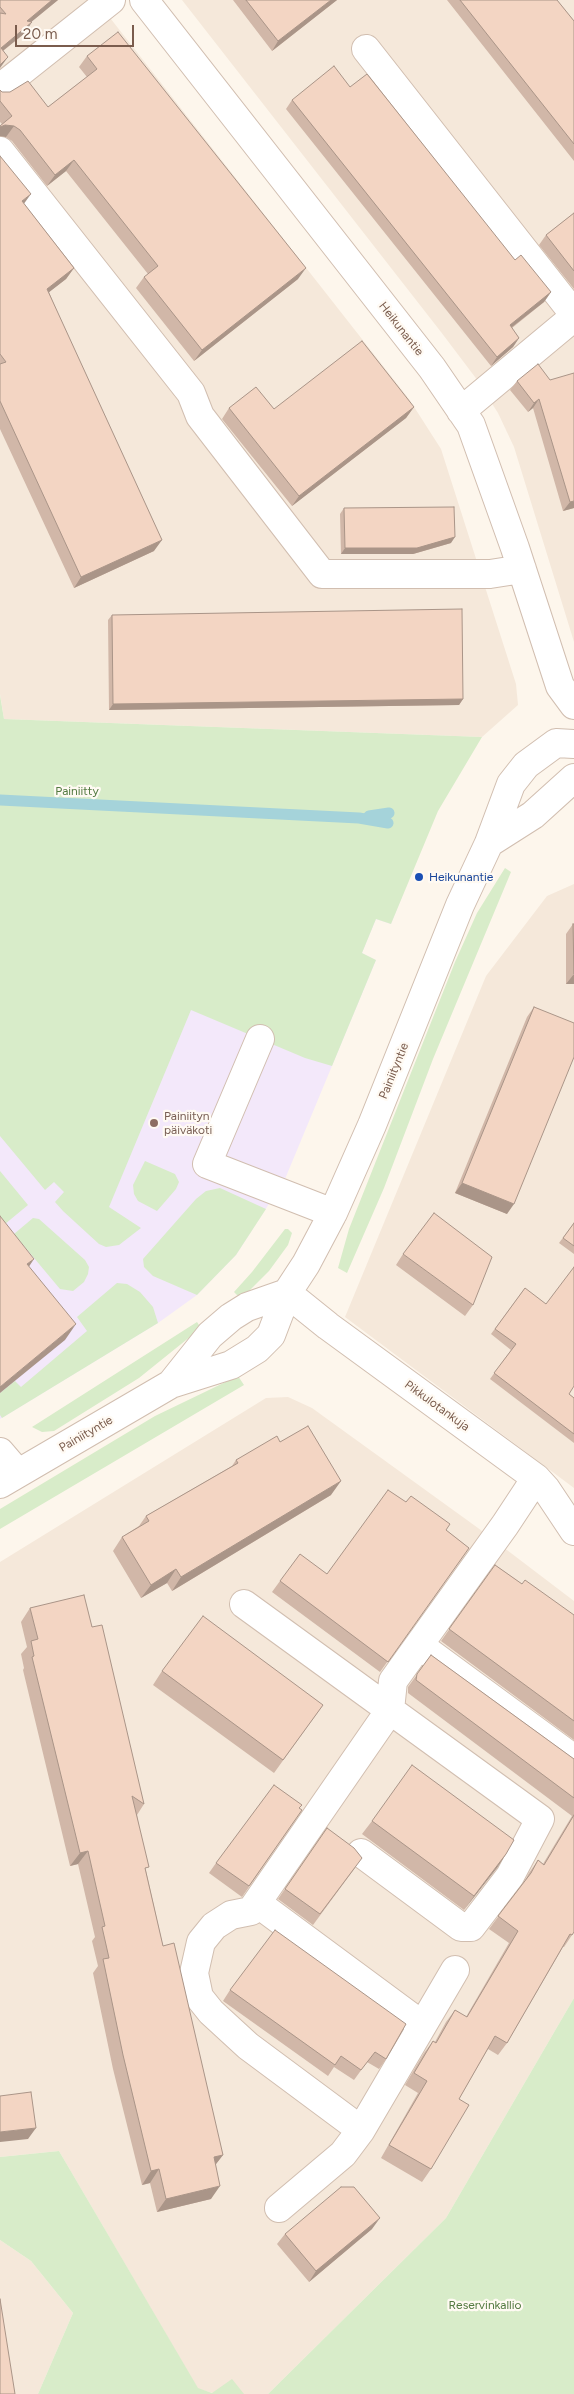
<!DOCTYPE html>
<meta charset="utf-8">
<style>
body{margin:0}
#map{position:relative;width:574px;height:2394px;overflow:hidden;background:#fdf6ec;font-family:Figtree,sans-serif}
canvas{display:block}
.scale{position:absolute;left:15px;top:25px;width:119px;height:22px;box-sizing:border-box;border:2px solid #7a5c4d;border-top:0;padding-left:6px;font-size:15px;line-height:18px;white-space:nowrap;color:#7a5c4d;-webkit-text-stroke:4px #fffaf3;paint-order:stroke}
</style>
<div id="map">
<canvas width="574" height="2394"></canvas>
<div class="scale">20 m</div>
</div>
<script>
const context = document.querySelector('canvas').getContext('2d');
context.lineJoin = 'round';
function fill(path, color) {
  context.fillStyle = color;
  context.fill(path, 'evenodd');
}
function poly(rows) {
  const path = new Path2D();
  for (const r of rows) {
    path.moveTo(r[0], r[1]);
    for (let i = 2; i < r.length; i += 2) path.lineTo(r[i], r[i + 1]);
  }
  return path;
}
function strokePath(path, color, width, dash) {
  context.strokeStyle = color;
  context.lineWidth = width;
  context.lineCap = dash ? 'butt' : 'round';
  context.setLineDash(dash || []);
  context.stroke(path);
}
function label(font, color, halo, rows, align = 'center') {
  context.font = font + ' Figtree,sans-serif';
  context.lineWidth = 4.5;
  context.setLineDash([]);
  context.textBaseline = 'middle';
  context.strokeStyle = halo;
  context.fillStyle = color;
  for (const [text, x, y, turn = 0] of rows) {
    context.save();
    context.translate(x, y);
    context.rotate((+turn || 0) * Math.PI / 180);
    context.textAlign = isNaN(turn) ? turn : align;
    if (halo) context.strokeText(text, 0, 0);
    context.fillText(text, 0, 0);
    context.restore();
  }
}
fill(poly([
 [0,0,96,0,409,399,441,449,516,684,518,705,482,737,4,719,0,694],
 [182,0,574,0,574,642,514,447,498,413,475,377,441,332],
 [574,884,574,1488,345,1317,486,976,547,896],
 [288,1397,312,1408,478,1528,574,1601,574,1998,446,2218,268,2394,217,2394,198,2389,59,2151,0,2157,0,1562,266,1398],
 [0,2240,31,2261,73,2313,38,2394,0,2394]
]), '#f5e8da');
fill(poly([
 [0,859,413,869,391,924,376,919,362,953,376,960,285,1179,236,1255,197,1295,158,1323,0,1419]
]), '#f3e8fa');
fill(poly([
 [0,695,4,719,482,737,438,811,391,924,376,919,362,953,376,960,332,1066,305,1058,191,1010,109,1207,141,1228,119,1245,106,1247,99,1244,63,1211,55,1202,64,1192,54,1182,45,1190,0,1136],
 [505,868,511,872,433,1059,384,1188,347,1273,338,1268,349,1229,455,962,477,913],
 [145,1161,175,1174,179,1182,176,1189,157,1211,138,1201,134,1194,133,1185],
 [0,1171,28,1205,5,1224,0,1218],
 [220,1188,266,1209,236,1255,197,1295,153,1276,144,1267,143,1259,196,1199,206,1191],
 [33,1218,39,1219,85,1260,89,1267,88,1274,84,1282,73,1291,60,1289,14,1234],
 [285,1229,288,1229,292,1233,288,1245,269,1271,241,1299,234,1292,252,1272],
 [117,1283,127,1284,140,1292,153,1307,158,1323,2,1418,0,1415,0,1393,15,1381,21,1387,87,1331,77,1317],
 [197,1322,201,1328,139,1378,54,1431,42,1432,32,1427],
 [238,1376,244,1385,0,1529,0,1509,155,1416],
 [574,1998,574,2394,268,2394,446,2218],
 [59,2151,198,2388,212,2393,232,2379,244,2394,38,2394,73,2313,31,2261,0,2240,0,2157]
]), '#d8ecc9');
strokePath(poly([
 [0,800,359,818,388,823],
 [369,816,389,813]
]), '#a5d3da', 11);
const minor = poly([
 [144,0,432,368,471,425,515,548,560,686,574,705],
 [366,49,574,314],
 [0,88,111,0],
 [0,151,191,393,200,416,322,574,490,574,522,569],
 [461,411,574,317],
 [489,843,533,815,574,778],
 [260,1039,207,1164,333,1213],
 [287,1293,328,1326,536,1478,546,1489,574,1531],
 [171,1384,210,1335,231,1317,247,1307,287,1293],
 [0,1452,18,1473],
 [0,1484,171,1384,231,1365,257,1349,271,1335,287,1293,306,1264,333,1213,372,1125,460,905,489,843,511,784,526,765,556,743,574,744],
 [244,1604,540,1819,510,1876,471,1927,461,1927,361,1853],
 [419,1645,574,1759],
 [257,1903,422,2025],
 [361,2130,248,2046,211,2012,199,1997,194,1973,201,1942,214,1926,231,1915,251,1911,390,1710,393,1681,505,1525,536,1478],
 [279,2208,343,2154,361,2130,455,1970]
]);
strokePath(minor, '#d1beb0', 30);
strokePath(minor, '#fff', 28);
fill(poly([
 [0,0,58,0,31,22,25,33,3,51,0,68],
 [233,0,337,0,272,51],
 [447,0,557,0,574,21,574,161],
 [87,56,298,279,194,361,136,288,144,277,148,274,66,171,47,186,12,141,6,137,0,136,0,126,2,124,0,122,0,90,2,92,48,107,87,77,79,67],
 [350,87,515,260,551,292,544,302,512,328,519,338,513,347,491,366,286,109,292,100],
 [0,156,24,204,74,268,66,279,49,292,154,551,74,588,0,429],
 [574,213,574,289,539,245,546,235],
 [550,380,574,508,563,511,533,408,528,412,510,390,517,381],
 [414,407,406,418,292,506,222,419,229,408,274,409],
 [344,508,451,543,413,554,341,554,340,514],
 [112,615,463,699,459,705,109,710,108,620],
 [573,924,574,984,566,984,566,934],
 [534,1007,507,1214,455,1193,527,1017],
 [574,1223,574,1254,559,1243],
 [403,1254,473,1305,465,1316,396,1265],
 [525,1288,569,1394,574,1398,574,1443,490,1379,511,1350,491,1334],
 [280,1442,331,1495,172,1591,167,1583,141,1598,113,1551,122,1537,139,1526,146,1516,232,1466,236,1460],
 [446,1530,469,1548,380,1672,272,1592,280,1581,327,1574],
 [495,1565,522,1584,574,1615,574,1740,441,1641],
 [30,1608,92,1627,144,1804,137,1815,146,1871,163,1946,223,2155,215,2165,211,2199,157,2212,150,2183,142,2185,113,2069,93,1973,98,1966,92,1941,95,1937,78,1864,70,1866,23,1670,24,1668,21,1654,27,1647,21,1622],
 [431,1655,574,1759,574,1932,564,1947,563,1947,507,2043,498,2055,488,2049,459,2099,431,2169,422,2182,381,2158,418,2093,405,2085,424,2053,433,2041,435,2042,446,2022,455,2010,466,2017,509,1943,489,1929,524,1882,529,1873,538,1860,543,1864,572,1816,408,1693,408,1687],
 [162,1671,323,1705,274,1773,153,1685],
 [302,1810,242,1897,209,1873,216,1863],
 [372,1821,506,1854,464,1910,362,1834],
 [327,1828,355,1868,313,1925,278,1899],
 [230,1990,406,2024,386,2059,379,2069,367,2062,354,2080,334,2067,328,2076,223,2001],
 [372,2229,309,2282,277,2244,285,2234]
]), '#d1b7a8');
fill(poly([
 [52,0,58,0,19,32,27,21],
 [331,0,337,0,272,51,278,41],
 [32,22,25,33,0,53,1,48],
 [8,57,0,68,0,65],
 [5,125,14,126,6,137,0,136,0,127],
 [74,160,66,171,47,186,55,175],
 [31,194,23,205,22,201],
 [74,268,66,279,39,300,47,289],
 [306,268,298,279,194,361,202,350],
 [551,292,544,302,503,334,510,325],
 [519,338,513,347,491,366,497,357],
 [539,399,533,408,528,412,534,403],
 [414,407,406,418,292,506,299,496],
 [574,501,574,508,563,511,570,502],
 [455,537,451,543,413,554,341,554,345,548],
 [162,540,154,551,74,588,81,577],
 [463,699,459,705,109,710,113,704],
 [574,974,574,984,566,984],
 [462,1183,514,1204,507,1214,455,1193],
 [34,1259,24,1274,27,1264],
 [76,1324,65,1340,0,1393,0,1387],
 [341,1481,331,1495,172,1591,181,1577],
 [176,1569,167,1583,141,1598,151,1585],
 [88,1851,78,1864,70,1866,80,1853],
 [506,1854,497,1868,464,1910,474,1896],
 [36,2128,28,2139,0,2142,0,2132],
 [223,2155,213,2168,214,2157],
 [159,2169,150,2183,142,2185,151,2171],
 [220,2186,211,2199,157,2212,166,2199],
 [380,2218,372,2229,309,2282,316,2271]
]), '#aa9588');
const building = poly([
 [0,0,52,0,27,21,32,22,1,48,8,57,0,65,0,13,6,14,0,7,0,0],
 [246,0,331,0,278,41,246,0],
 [460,0,557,0,574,21,574,144,460,0],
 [118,32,306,268,202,350,144,277,158,266,74,160,55,175,20,130,14,126,5,125,0,127,0,126,12,116,0,101,0,90,2,92,10,92,28,81,48,107,97,69,87,56,118,32],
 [334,66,350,87,367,74,515,260,521,255,551,292,510,325,519,338,497,357,292,100,334,66],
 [0,156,31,194,22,201,74,268,47,289,162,540,81,577,0,401,0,364,6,362,0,354,0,156],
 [574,213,574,271,546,235,574,213],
 [362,341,414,407,299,496,229,408,256,387,274,409,362,341],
 [538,364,550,380,574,373,574,501,570,502,539,399,534,403,517,381,538,364],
 [454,507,455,537,417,548,345,548,344,508,454,507],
 [462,609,463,699,113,704,112,615,462,609],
 [573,924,574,924,574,974,573,924],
 [534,1007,574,1023,574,1057,514,1204,462,1183,534,1007],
 [434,1213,492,1257,473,1305,403,1254,434,1213],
 [0,1216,34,1259,27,1264,76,1324,0,1387,0,1216],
 [574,1223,574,1246,563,1238,574,1223],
 [574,1267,574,1386,569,1394,574,1398,574,1434,494,1373,516,1344,495,1329,525,1288,546,1304,574,1267],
 [308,1426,341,1481,181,1577,176,1569,151,1585,122,1537,149,1521,146,1516,238,1463,236,1460,277,1436,280,1442,308,1426],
 [388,1490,406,1502,411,1496,450,1524,446,1530,469,1548,388,1662,280,1581,300,1554,327,1574,388,1490],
 [495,1565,522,1584,525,1580,574,1615,574,1721,449,1629,495,1565],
 [84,1595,92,1627,102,1625,144,1804,132,1796,149,1867,145,1868,163,1946,174,1943,223,2155,214,2157,220,2186,166,2199,159,2169,151,2171,123,2055,103,1959,109,1958,102,1927,105,1926,88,1851,80,1853,32,1657,34,1656,31,1641,38,1639,30,1608,84,1595],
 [203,1616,323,1705,283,1760,162,1671,203,1616],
 [431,1655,574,1759,574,1798,416,1680,417,1674,431,1655],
 [412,1765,514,1840,506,1854,474,1896,372,1821,412,1765],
 [274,1785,302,1805,299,1808,302,1810,249,1886,216,1863,274,1785],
 [574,1815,574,1932,572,1935,570,1934,507,2043,495,2036,459,2099,469,2105,431,2169,389,2145,427,2081,414,2073,433,2041,436,2043,455,2010,467,2017,518,1931,498,1916,531,1873,538,1860,544,1865,574,1815],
 [327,1828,354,1848,362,1858,320,1914,285,1889,327,1828],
 [275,1930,406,2024,386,2059,375,2052,361,2070,341,2056,335,2065,230,1990,275,1930],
 [31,2092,36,2128,0,2132,0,2096,31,2092],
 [341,2187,354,2187,380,2218,316,2271,285,2234,341,2187],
 [0,2299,15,2394,0,2394,0,2299]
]);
fill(building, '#f3d5c3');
strokePath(building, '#aa9588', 1);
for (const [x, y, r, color] of [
 [419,877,5,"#1a4fb4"],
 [154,1123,5,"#8d6e63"]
]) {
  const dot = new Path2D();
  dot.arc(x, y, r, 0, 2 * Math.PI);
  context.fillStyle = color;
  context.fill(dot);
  strokePath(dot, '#fffaf3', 2);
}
label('12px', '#7a5c4d', '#fffaf3', [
 ["Heikunantie",401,329,52],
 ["Painiityntie",394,1071,-68],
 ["Pikkulotankuja",437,1406,36],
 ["Painiityntie",86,1434,-30]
]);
label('12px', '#537a41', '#fffaf3', [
 ["Painiitty",77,791],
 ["Reservinkallio",485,2305]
]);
label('12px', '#164399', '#fffaf3', [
 ["Heikunantie",429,877]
], 'left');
label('12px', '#785e54', '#fffaf3', [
 ["Painiityn",164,1116],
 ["päiväkoti",164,1130]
], 'left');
</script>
